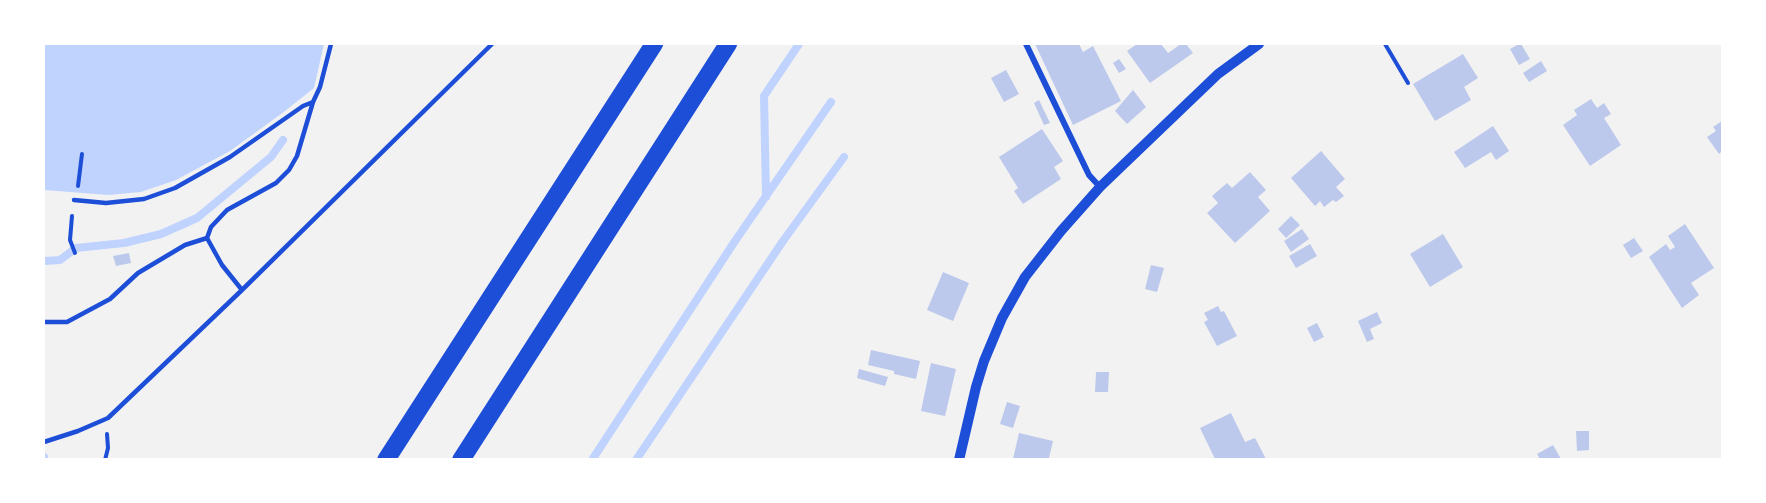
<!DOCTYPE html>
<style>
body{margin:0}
#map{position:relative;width:1766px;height:503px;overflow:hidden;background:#f2f2f2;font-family:"DM Sans",sans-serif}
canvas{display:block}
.frame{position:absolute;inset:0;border:45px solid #fff;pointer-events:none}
</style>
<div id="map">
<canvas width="1766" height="503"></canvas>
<div class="frame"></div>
</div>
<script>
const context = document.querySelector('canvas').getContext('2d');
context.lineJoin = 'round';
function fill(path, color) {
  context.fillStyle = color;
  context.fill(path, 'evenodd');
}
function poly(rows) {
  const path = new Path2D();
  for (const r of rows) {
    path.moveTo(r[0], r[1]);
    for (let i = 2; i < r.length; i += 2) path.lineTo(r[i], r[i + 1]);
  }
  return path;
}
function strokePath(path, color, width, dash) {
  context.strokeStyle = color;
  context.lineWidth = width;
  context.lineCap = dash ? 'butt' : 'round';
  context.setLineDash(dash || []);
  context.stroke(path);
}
fill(poly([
 [44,44,324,44,314,88,285,111,230,151,176,180,141,192,109,195,44,190]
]), '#bfd3fe');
strokePath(poly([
 [766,197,764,96,799,44],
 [44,261,60,260,76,248,124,243,161,234,197,218,271,157,283,140],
 [44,457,44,460],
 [592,460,735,241,831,102],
 [636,460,783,241,844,157]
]), '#bfd3fe', 8);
fill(poly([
 [1035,44,1079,44,1083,52,1093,46,1121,101,1073,125],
 [1137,44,1161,44,1168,53,1181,44,1186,44,1193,53,1150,83,1127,51],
 [1519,44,1521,44,1530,59,1519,65,1510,49],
 [1463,54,1478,78,1464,87,1471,100,1435,121,1413,84],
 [1119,59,1126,69,1119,73,1113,63],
 [1541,61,1547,71,1529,82,1523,73],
 [1006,70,1019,94,1004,102,991,78],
 [1133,90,1146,107,1127,124,1115,111],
 [1591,99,1597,108,1604,103,1611,114,1604,118,1621,145,1590,166,1563,125,1577,115,1574,110],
 [1039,100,1050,123,1044,125,1034,103],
 [1722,121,1722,151,1719,154,1707,137,1716,131,1713,127],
 [1493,126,1509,151,1496,160,1491,152,1465,168,1454,152],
 [1042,129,1063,161,1054,167,1061,179,1023,204,1014,191,1018,188,999,157],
 [1321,151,1345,179,1336,187,1344,196,1336,202,1333,200,1324,207,1320,201,1315,206,1291,178],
 [1250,172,1266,190,1258,197,1270,211,1235,243,1207,213,1218,203,1212,196,1227,183,1232,188],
 [1291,216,1300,225,1286,238,1278,229],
 [1685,224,1714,268,1691,283,1699,295,1682,308,1649,257,1666,244,1670,250,1675,247,1668,236],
 [1302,229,1309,239,1291,252,1284,241],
 [1443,234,1463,267,1430,287,1410,254],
 [1634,238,1643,251,1631,258,1623,245],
 [1310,244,1317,256,1296,268,1289,256],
 [129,253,131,263,116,266,113,256],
 [1151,265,1164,268,1157,292,1145,289],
 [943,272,969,283,953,321,927,310],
 [1218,306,1221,312,1224,311,1237,336,1217,346,1204,322,1208,320,1204,313],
 [1377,312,1382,323,1370,329,1374,339,1367,342,1358,321],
 [1317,323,1324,337,1314,342,1307,328],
 [871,350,920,361,916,379,894,374,894,371,868,365],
 [931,363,956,369,945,416,921,411],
 [859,369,888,377,885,386,857,378],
 [1096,372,1109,372,1108,392,1095,392],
 [1007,402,1020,406,1013,428,1000,424],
 [1231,413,1245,442,1255,438,1266,459,1215,459,1200,428],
 [1576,431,1589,431,1589,450,1577,451],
 [1019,433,1053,441,1049,458,1013,459],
 [1553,445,1561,459,1540,459,1537,454]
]), '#bdc9ec');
strokePath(poly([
 [1385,44,1408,83],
 [78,186,82,154],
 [72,216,70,240,75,253],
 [105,460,108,448,107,434]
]), '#1d4ed8', 4);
strokePath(poly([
 [74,200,106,203,144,199,175,188,230,157,303,106,313,102],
 [242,290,222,265,207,238,211,227,227,210,276,183,289,170,297,156,313,102,320,87,331,44],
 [44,322,67,322,110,299,138,273,185,245,207,238],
 [44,442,78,431,108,418,242,290,492,44]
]), '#1d4ed8', 4.5);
strokePath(poly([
 [1026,44,1089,175,1100,187]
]), '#1d4ed8', 6);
strokePath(poly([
 [959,460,976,387,984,361,1002,318,1025,277,1061,231,1100,187,1218,74,1259,44]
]), '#1d4ed8', 10);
strokePath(poly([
 [386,460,654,44],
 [461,460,728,44]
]), '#1d4ed8', 18);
</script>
